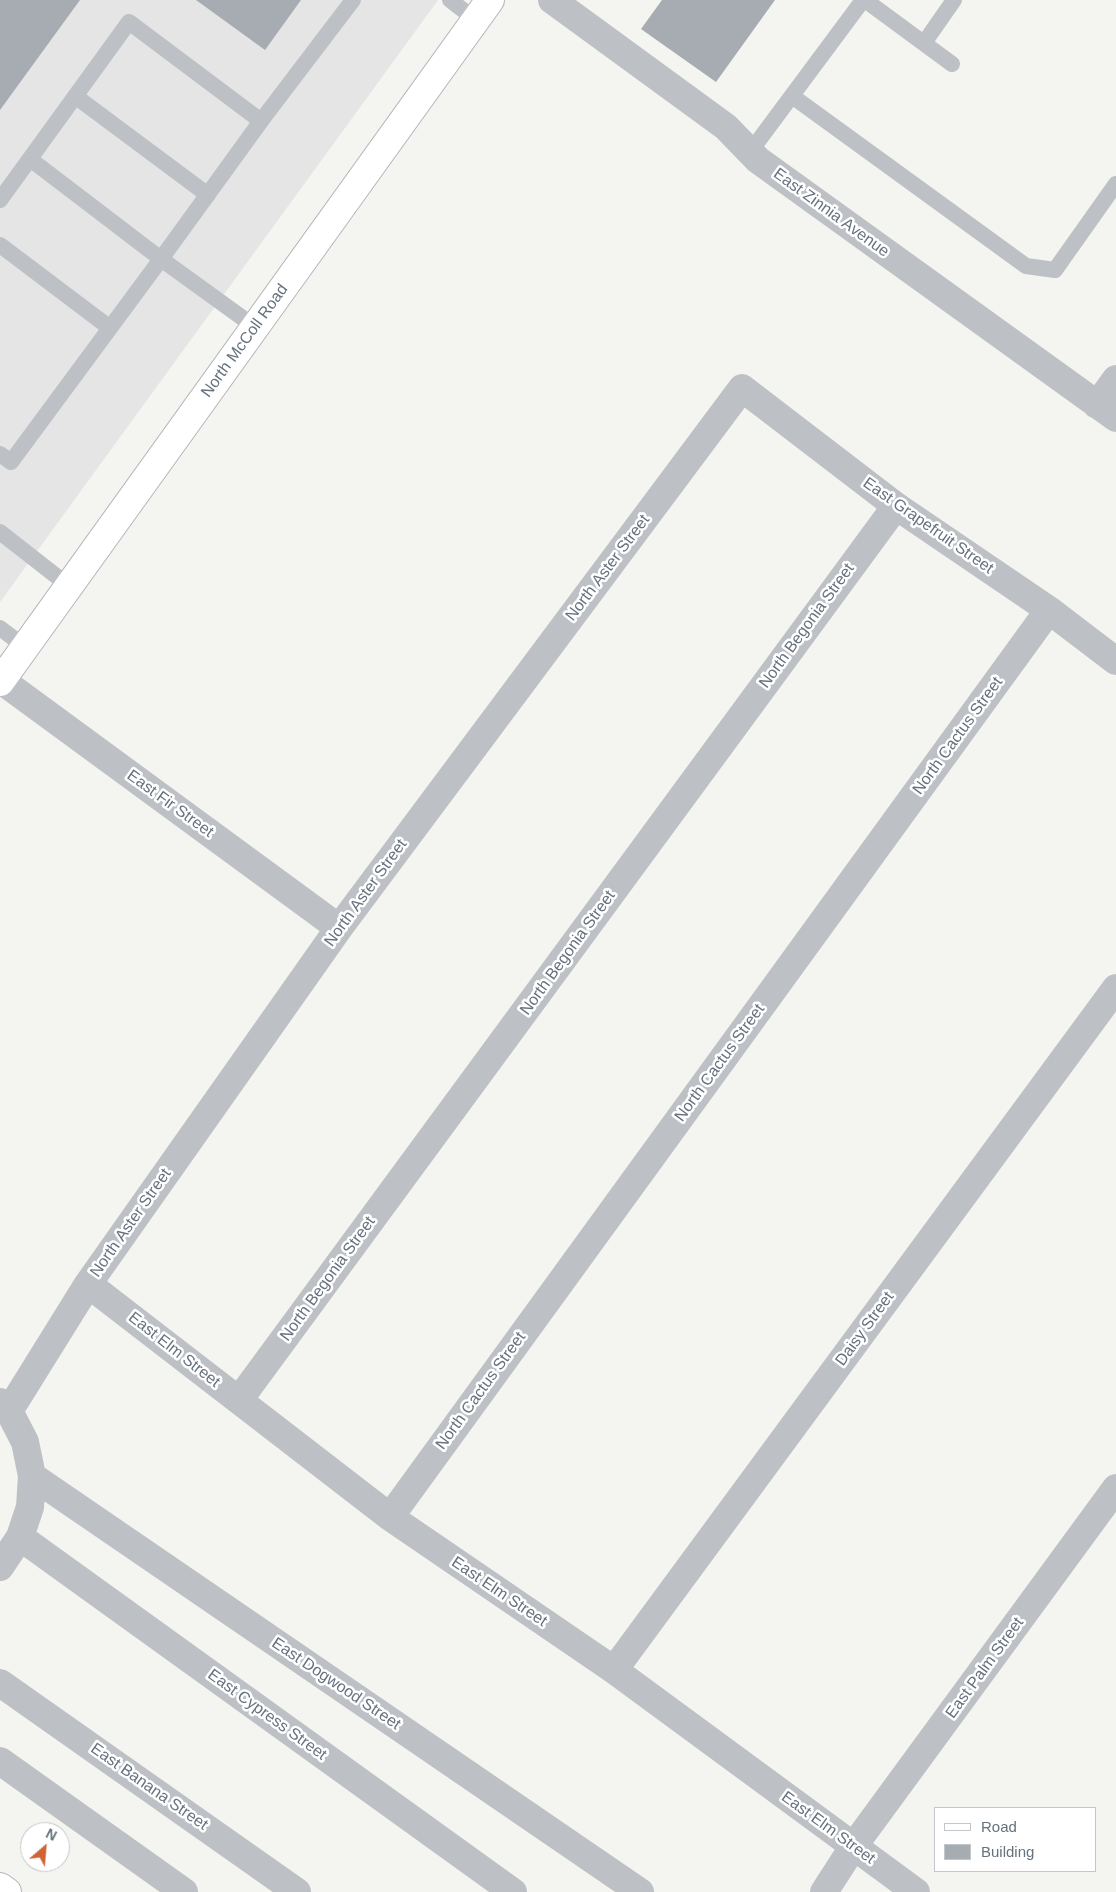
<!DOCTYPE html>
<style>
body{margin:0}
#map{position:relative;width:1116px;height:1892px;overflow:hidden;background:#f4f4f0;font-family:Arial,sans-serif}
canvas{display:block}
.legend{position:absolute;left:934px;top:1807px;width:162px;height:65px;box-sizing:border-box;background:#fff;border:1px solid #c2c7cb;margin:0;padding:6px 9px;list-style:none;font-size:15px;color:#66727e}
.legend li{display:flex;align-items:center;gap:10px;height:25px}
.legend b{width:25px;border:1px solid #c2c7cb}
.north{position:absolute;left:20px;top:1822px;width:50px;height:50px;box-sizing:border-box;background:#fff;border:1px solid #c2c7cb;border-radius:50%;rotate:27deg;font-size:14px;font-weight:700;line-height:20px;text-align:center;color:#66727e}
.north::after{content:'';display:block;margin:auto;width:18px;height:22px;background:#cf6435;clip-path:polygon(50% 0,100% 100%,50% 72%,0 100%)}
</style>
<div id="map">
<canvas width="1116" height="1892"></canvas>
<ul class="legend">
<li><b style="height:6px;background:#fff"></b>Road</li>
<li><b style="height:14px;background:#a6acb2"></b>Building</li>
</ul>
<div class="north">N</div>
</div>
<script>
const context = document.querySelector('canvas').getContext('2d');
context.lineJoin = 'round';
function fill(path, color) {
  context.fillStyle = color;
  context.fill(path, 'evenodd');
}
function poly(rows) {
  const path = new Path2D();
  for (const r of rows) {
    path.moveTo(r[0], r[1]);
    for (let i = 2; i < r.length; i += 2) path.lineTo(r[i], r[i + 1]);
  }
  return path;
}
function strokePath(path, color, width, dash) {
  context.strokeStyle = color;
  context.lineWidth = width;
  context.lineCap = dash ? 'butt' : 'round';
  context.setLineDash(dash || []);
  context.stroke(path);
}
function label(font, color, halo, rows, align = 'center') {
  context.font = font + ' Arial,sans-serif';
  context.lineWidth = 5;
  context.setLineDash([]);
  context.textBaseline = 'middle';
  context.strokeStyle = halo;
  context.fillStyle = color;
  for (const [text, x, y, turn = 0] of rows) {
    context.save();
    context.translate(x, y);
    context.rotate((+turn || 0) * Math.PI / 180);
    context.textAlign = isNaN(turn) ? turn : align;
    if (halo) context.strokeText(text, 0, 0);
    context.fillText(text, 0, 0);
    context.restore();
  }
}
fill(poly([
 [0,0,438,0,0,602]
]), '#e4e5e4');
fill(poly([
 [0,0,80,0,0,110],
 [196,0,301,0,265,50],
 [662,0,775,0,716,82,641,29]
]), '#a6acb2');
const secondary = poly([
 [0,682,490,0],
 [0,1887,7,1892]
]);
strokePath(secondary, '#b2b6ba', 30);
strokePath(poly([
 [450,0,476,20],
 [865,0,952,64],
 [924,43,954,0],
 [75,96,208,195],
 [792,96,1026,266,1055,270,1116,184],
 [750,152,863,0],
 [30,159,161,259,261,121],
 [0,200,129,22,261,121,353,0],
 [0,245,110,328],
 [0,454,11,462,161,259,255,327],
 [0,532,69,586],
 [0,628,25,647]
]), '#bdc0c4', 16);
strokePath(poly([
 [552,0,726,127,758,160,1116,418],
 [1097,405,1116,379],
 [1,680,339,928],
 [88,1284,390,1517,614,1670,916,1892],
 [239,1400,896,506],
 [0,1402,9,1411,25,1442,32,1476,30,1507,20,1537,0,1567],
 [9,1411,88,1284,339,928,742,388,896,506,1049,610,1116,661],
 [32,1476,640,1892],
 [390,1517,1049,610],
 [20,1537,513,1892],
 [614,1670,1116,988],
 [0,1683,297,1892],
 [0,1761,184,1892],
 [824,1892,853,1847,1116,1488]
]), '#bdc0c4', 28);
strokePath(secondary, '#fff', 28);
label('16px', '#66727e', '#fff', [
 ["East Zinnia Avenue",831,213,36],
 ["North McColl Road",245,341,-54],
 ["East Grapefruit Street",928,526,35],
 ["North Aster Street",608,568,-53],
 ["North Begonia Street",807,626,-54],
 ["North Cactus Street",958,736,-54],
 ["East Fir Street",170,804,36],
 ["North Aster Street",366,893,-54],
 ["North Begonia Street",568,953,-54],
 ["North Cactus Street",720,1063,-54],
 ["North Aster Street",131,1223,-55],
 ["North Begonia Street",328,1279,-54],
 ["Daisy Street",865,1329,-54],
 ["East Elm Street",174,1350,38],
 ["North Cactus Street",481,1391,-54],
 ["East Elm Street",499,1592,34],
 ["East Palm Street",985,1668,-54],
 ["East Dogwood Street",336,1684,34],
 ["East Cypress Street",267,1715,36],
 ["East Banana Street",149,1787,35],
 ["East Elm Street",828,1828,36]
]);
</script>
